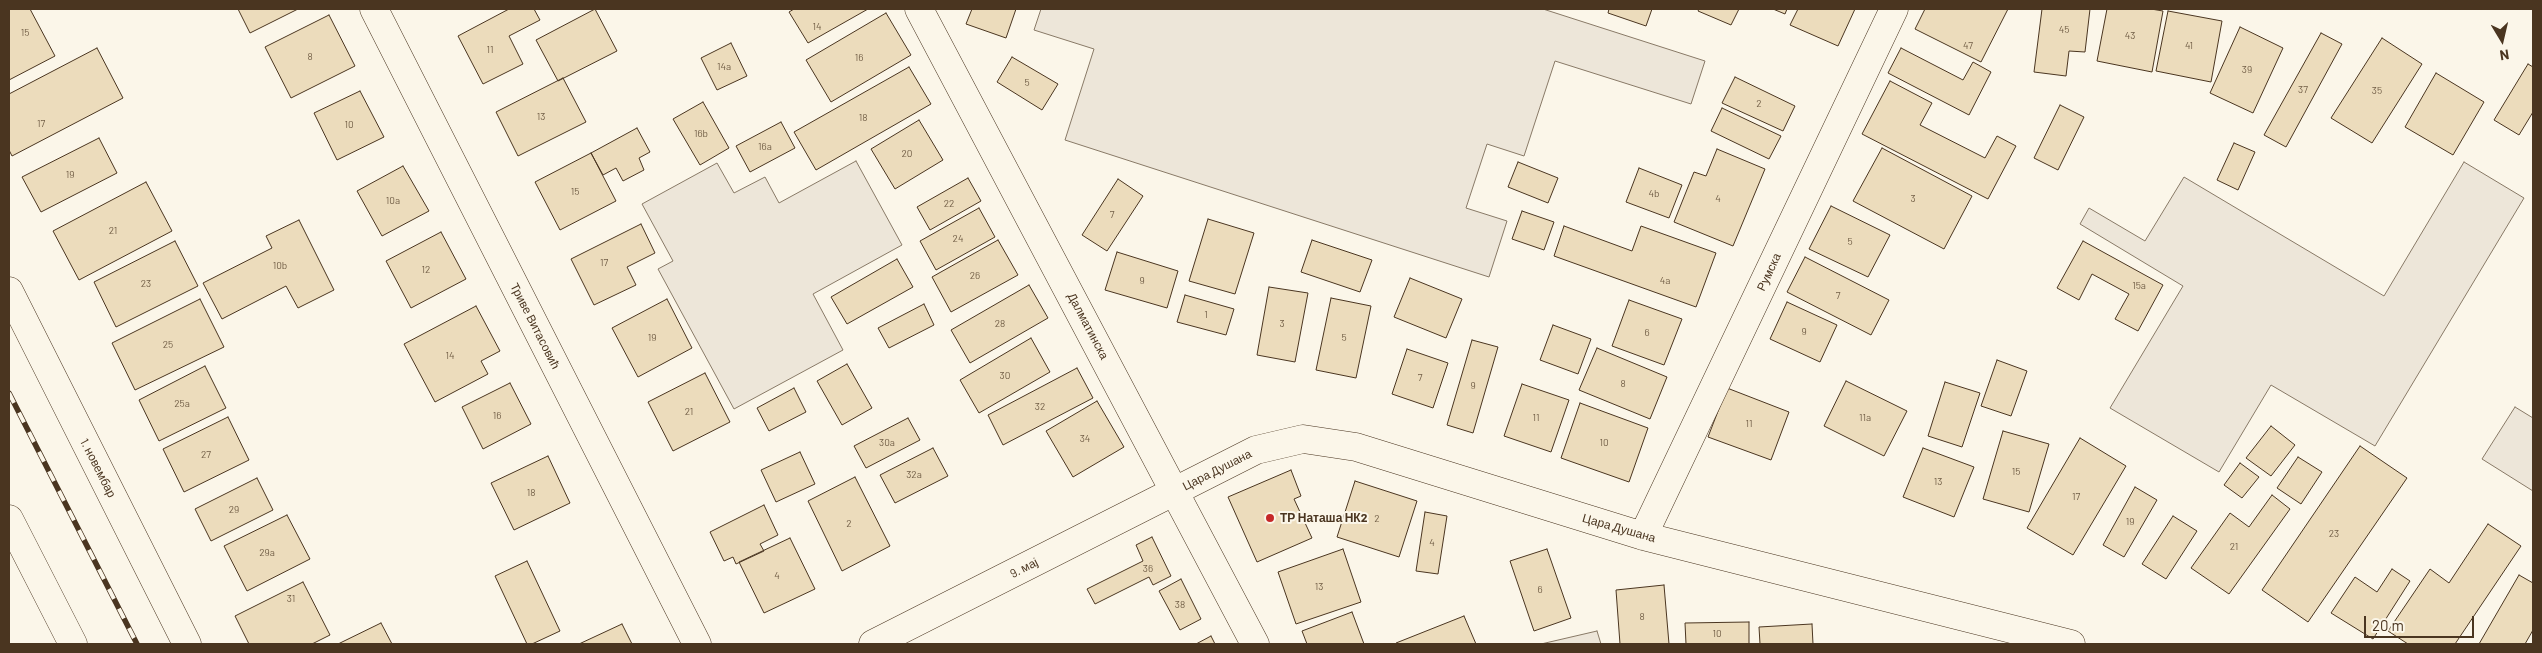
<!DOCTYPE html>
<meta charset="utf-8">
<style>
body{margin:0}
#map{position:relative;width:2542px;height:653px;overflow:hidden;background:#fbf6e9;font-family:Barlow,sans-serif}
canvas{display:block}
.frame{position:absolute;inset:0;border:10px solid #4a3520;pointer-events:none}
.north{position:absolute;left:2477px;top:15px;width:50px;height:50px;-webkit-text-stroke:4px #fbf6e9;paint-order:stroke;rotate:171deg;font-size:14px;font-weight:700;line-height:20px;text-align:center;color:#4a3520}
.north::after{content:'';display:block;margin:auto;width:18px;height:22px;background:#4a3520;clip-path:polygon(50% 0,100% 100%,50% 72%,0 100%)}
.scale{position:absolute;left:2364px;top:616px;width:110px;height:22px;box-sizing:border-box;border:2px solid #4a3520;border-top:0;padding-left:6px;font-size:15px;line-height:18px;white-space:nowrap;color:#4a3520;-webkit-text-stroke:4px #fbf6e9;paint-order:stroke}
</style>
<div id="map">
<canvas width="2542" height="653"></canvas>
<div class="frame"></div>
<div class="north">N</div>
<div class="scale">20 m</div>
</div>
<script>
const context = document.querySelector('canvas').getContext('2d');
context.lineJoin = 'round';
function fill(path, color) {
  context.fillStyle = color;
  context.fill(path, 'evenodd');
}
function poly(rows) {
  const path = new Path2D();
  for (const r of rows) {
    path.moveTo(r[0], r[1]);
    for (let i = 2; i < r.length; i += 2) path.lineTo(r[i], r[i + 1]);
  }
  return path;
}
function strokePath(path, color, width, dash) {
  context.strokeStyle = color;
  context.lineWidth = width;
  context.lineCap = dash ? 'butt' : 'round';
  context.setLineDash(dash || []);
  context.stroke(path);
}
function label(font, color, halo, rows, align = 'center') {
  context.font = font + ' Barlow,sans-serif';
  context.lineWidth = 4;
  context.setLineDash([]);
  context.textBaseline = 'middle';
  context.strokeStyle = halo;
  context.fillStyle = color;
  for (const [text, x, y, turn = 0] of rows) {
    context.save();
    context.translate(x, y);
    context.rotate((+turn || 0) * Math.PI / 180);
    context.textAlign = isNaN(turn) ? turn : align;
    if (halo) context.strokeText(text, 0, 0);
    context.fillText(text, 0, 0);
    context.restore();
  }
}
const green = poly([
 [1041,9,1543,9,1705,61,1691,104,1555,61,1524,156,1487,144,1466,208,1507,221,1489,277,1065,140,1094,49,1034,30,1041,9],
 [856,161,902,245,813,294,843,350,734,409,658,269,673,261,642,204,717,163,734,193,765,177,779,203,856,161],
 [2464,162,2524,198,2375,446,2271,385,2219,472,2110,408,2183,286,2080,224,2089,208,2145,241,2184,177,2384,296,2464,162],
 [2515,407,2533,418,2533,491,2482,459,2515,407],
 [1597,631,1601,644,1541,644,1597,631]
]);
fill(green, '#ede6d9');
strokePath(green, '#887966', 1);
const building = poly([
 [9,9,30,9,55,56,9,80,9,9],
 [238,9,298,9,250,33,238,9],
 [509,9,534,9,540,20,509,36,523,64,483,84,458,36,509,9],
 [595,9,617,51,558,81,536,40,595,9],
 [794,9,868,9,808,43,789,12,794,9],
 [972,9,1016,9,1006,38,966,24,972,9],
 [1609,9,1652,9,1646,26,1608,13,1609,9],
 [1699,9,1739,9,1731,25,1698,11,1699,9],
 [1773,9,1787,9,1785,14,1773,9],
 [1798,9,1855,9,1838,46,1790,25,1798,9],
 [1925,9,2008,9,1981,62,1915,29,1925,9],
 [2042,9,2090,9,2085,52,2069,51,2066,76,2034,72,2042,9],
 [2107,9,2151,9,2163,11,2152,72,2097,61,2107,9],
 [2168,11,2222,21,2211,82,2156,71,2168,11],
 [886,13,911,55,831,102,806,60,886,13],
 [329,15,355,66,291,98,265,47,329,15],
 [2240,27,2283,48,2253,113,2210,93,2240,27],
 [2321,33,2342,44,2286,147,2264,135,2321,33],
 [2382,38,2422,64,2372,143,2331,118,2382,38],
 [731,43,747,76,717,90,701,58,731,43],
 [97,48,123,98,12,156,9,150,9,94,97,48],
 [1901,48,1963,80,1973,62,1991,72,1969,115,1888,73,1901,48],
 [1012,57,1058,84,1042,110,997,82,1012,57],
 [2528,64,2533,67,2533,112,2519,135,2494,120,2528,64],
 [909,67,931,104,816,170,794,132,909,67],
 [2436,73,2484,102,2453,155,2405,127,2436,73],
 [1735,77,1795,106,1783,131,1722,103,1735,77],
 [563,78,586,122,518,156,496,112,563,78],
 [1890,81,1932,103,1920,125,1985,158,1997,136,2016,146,1988,199,1862,134,1890,81],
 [360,91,384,137,337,160,314,113,360,91],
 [703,102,729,148,700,165,673,119,703,102],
 [2060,105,2084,117,2058,170,2034,158,2060,105],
 [1722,108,1781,136,1769,159,1711,131,1722,108],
 [919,120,943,160,895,189,871,149,919,120],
 [781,122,795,148,750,172,736,146,781,122],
 [637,128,650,152,639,158,644,170,623,181,616,168,603,175,591,153,637,128],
 [99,138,117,173,41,212,22,177,99,138],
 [2234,143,2255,152,2238,190,2217,180,2234,143],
 [1882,148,1972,196,1944,249,1853,201,1882,148],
 [1717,149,1765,169,1733,246,1674,222,1694,172,1706,176,1717,149],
 [591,153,616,201,560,230,535,182,591,153],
 [1518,162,1558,178,1548,203,1508,187,1518,162],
 [403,166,429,211,382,236,357,191,403,166],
 [1639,168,1682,185,1669,218,1626,202,1639,168],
 [968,178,981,201,930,230,917,207,968,178],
 [1118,179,1143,196,1107,251,1082,235,1118,179],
 [146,182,172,231,79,280,53,231,146,182],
 [1831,206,1890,235,1868,277,1809,249,1831,206],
 [979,208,995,237,936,270,920,241,979,208],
 [1522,211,1554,222,1544,250,1512,239,1522,211],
 [1208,219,1254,233,1235,294,1189,281,1208,219],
 [299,220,334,290,298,308,286,286,222,319,203,283,272,248,266,236,299,220],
 [641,224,655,253,627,267,636,285,594,305,571,259,641,224],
 [1564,226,1632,251,1641,226,1716,253,1696,307,1554,256,1564,226],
 [441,232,466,279,411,308,386,261,441,232],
 [998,240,1018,275,951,312,932,277,998,240],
 [1312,240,1372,260,1360,292,1301,272,1312,240],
 [175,241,198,286,116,327,94,282,175,241],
 [2083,241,2163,285,2138,331,2115,319,2129,294,2092,274,2079,300,2057,288,2083,241],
 [1117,252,1178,271,1167,308,1105,290,1117,252],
 [1805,257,1889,300,1871,335,1787,292,1805,257],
 [897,259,913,287,847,324,831,297,897,259],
 [1410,278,1462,299,1446,338,1394,317,1410,278],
 [1029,285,1048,318,970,363,951,330,1029,285],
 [1269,287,1308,293,1295,362,1257,355,1269,287],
 [1185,295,1234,309,1226,335,1177,322,1185,295],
 [1331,298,1371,306,1356,378,1316,370,1331,298],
 [200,299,224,347,135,390,112,343,200,299],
 [667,299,692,348,638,377,612,328,667,299],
 [1629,300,1682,319,1664,365,1612,346,1629,300],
 [1787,302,1837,325,1820,362,1770,339,1787,302],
 [924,304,934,325,889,348,878,328,924,304],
 [476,306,500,351,481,361,488,374,435,402,404,344,476,306],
 [1553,325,1591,339,1578,374,1540,360,1553,325],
 [1031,338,1050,372,979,413,960,380,1031,338],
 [1472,340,1498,347,1473,433,1447,425,1472,340],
 [1597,348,1667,377,1650,419,1579,390,1597,348],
 [1407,349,1448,363,1433,408,1392,394,1407,349],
 [1997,360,2027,371,2011,416,1981,406,1997,360],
 [847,364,872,408,842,425,817,381,847,364],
 [205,366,226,408,159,441,139,400,205,366],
 [1077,368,1093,398,1003,445,988,415,1077,368],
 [705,373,730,422,673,451,648,402,705,373],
 [1846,381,1907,411,1884,456,1824,426,1846,381],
 [1945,382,1980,393,1962,447,1928,436,1945,382],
 [510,383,531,424,483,449,462,407,510,383],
 [1522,384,1569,400,1551,452,1504,436,1522,384],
 [794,388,806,412,769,431,757,408,794,388],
 [1727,388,1789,412,1771,460,1708,437,1727,388],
 [1097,401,1124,447,1073,477,1046,431,1097,401],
 [1580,403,1648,428,1629,482,1561,458,1580,403],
 [228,417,249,460,184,492,163,449,228,417],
 [908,418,920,440,866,468,854,446,908,418],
 [2271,426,2295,445,2271,476,2246,458,2271,426],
 [2003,431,2049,444,2029,512,1983,499,2003,431],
 [2080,438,2126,466,2073,555,2027,528,2080,438],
 [2360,446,2407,478,2308,622,2262,590,2360,446],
 [933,448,948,476,895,503,880,475,933,448],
 [1923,448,1974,467,1954,517,1903,497,1923,448],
 [800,452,815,484,776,502,761,470,800,452],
 [548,456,570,503,514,530,491,483,548,456],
 [2298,457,2322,472,2301,504,2277,488,2298,457],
 [2240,463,2259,477,2242,498,2224,485,2240,463],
 [1291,470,1301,496,1294,499,1312,538,1257,562,1228,497,1291,470],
 [855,477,890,546,842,571,808,501,855,477],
 [257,478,273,510,211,541,195,509,257,478],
 [1355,481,1417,501,1399,557,1337,537,1355,481],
 [2135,487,2157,500,2124,557,2103,545,2135,487],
 [2272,495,2290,509,2229,594,2191,568,2230,513,2249,527,2272,495],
 [764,505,778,535,760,544,764,551,736,564,733,557,724,561,710,532,764,505],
 [1425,512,1447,516,1438,574,1416,571,1425,512],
 [287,515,310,559,247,591,224,546,287,515],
 [2173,516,2197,531,2166,579,2142,564,2173,516],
 [2488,524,2521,546,2455,644,2408,644,2388,631,2430,569,2449,583,2488,524],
 [1152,537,1171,576,1153,585,1149,577,1095,604,1087,589,1143,561,1136,545,1152,537],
 [790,538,815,589,764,613,739,562,790,538],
 [1343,549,1361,602,1296,624,1278,572,1343,549],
 [1547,549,1571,618,1534,631,1510,561,1547,549],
 [527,561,560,631,532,644,527,644,495,576,527,561],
 [2392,569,2410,581,2373,639,2331,613,2355,577,2377,592,2392,569],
 [2519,575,2533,583,2533,630,2525,644,2479,644,2519,575],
 [1181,579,1201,619,1180,630,1159,591,1181,579],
 [303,582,330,635,312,644,249,644,235,616,303,582],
 [1664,585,1669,644,1620,644,1616,590,1664,585],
 [1352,612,1364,644,1307,644,1302,631,1352,612],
 [1464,616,1476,644,1396,644,1396,643,1464,616],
 [1749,622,1749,644,1686,644,1685,623,1749,622],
 [381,623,392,644,338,644,381,623],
 [622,624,632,644,579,644,622,624],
 [1812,624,1813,644,1760,644,1759,627,1812,624],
 [1211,636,1215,644,1196,644,1211,636]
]);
fill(building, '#ecdcbc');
strokePath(building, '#4a3520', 1);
const street = poly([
 [374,9,697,644],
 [919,9,1255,644],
 [9,291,187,644],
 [9,519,73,644],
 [1643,536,1894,9],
 [873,644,1256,450,1303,439,1356,447,1643,536,2071,644]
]);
strokePath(street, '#4a3520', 29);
strokePath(street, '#fbf6e9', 28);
const rail = poly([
 [9,393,137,644]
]);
strokePath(rail, '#4a3520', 5.5);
strokePath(rail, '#fbf6e9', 4, [11]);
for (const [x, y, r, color] of [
 [1270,518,5,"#c62828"]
]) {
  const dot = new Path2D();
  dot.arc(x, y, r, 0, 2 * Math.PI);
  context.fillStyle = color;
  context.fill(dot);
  strokePath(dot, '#fbf6e9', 2);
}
label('10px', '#725f47', null, [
 ["14",817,27],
 ["45",2064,30],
 ["15",25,33],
 ["43",2130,36],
 ["47",1968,46],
 ["41",2189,46],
 ["11",490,50],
 ["8",310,57],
 ["16",859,58],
 ["14a",724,67],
 ["39",2247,70],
 ["5",1027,83],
 ["37",2303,90],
 ["35",2377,91],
 ["2",1759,104],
 ["13",541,117],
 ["18",863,118],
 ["17",41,124],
 ["10",349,125],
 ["16b",701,134],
 ["16a",765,147],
 ["20",907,154],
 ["19",70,175],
 ["15",575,192],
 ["4b",1654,194],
 ["4",1718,199],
 ["3",1913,199],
 ["10a",393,201],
 ["22",949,204],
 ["7",1112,215],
 ["21",113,231],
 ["24",958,239],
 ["5",1850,242],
 ["17",604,263],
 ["10b",280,266],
 ["12",426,270],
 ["26",975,276],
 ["9",1142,281],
 ["4a",1665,281],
 ["23",146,284],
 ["15a",2139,286],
 ["7",1838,296],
 ["1",1206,315],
 ["28",1000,324],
 ["3",1282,324],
 ["9",1804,332],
 ["6",1647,333],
 ["19",652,338],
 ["5",1344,338],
 ["25",168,345],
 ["14",450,356],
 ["30",1005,376],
 ["7",1420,378],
 ["8",1623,384],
 ["9",1473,386],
 ["25a",182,404],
 ["32",1040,407],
 ["21",689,412],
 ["16",497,416],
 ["11",1536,418],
 ["11a",1865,418],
 ["11",1749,424],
 ["34",1085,439],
 ["30a",887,443],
 ["10",1604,443],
 ["27",206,455],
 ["15",2016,472],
 ["32a",914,475],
 ["13",1938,482],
 ["18",531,493],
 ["17",2076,497],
 ["29",234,510],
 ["2",1377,519],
 ["19",2130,522],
 ["2",849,524],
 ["23",2334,534],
 ["4",1432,543],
 ["21",2234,547],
 ["29a",267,553],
 ["36",1148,569],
 ["4",777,576],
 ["13",1319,587],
 ["6",1540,590],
 ["31",291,599],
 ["38",1180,605],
 ["8",1642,617],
 ["10",1717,634]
]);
label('12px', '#4a3520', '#fbf6e9', [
 ["Румска",1769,272,-65],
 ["Триве Витасовић",535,326,63],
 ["Далматинска",1088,326,62],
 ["1. новембар",98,468,63],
 ["Цара Душана",1217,470,-27],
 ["Цара Душана",1619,528,16],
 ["9. мај",1024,568,-27]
]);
label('bold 12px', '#4a3520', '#fbf6e9', [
 ["ТР Наташа НК2",1280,518]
], 'left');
</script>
